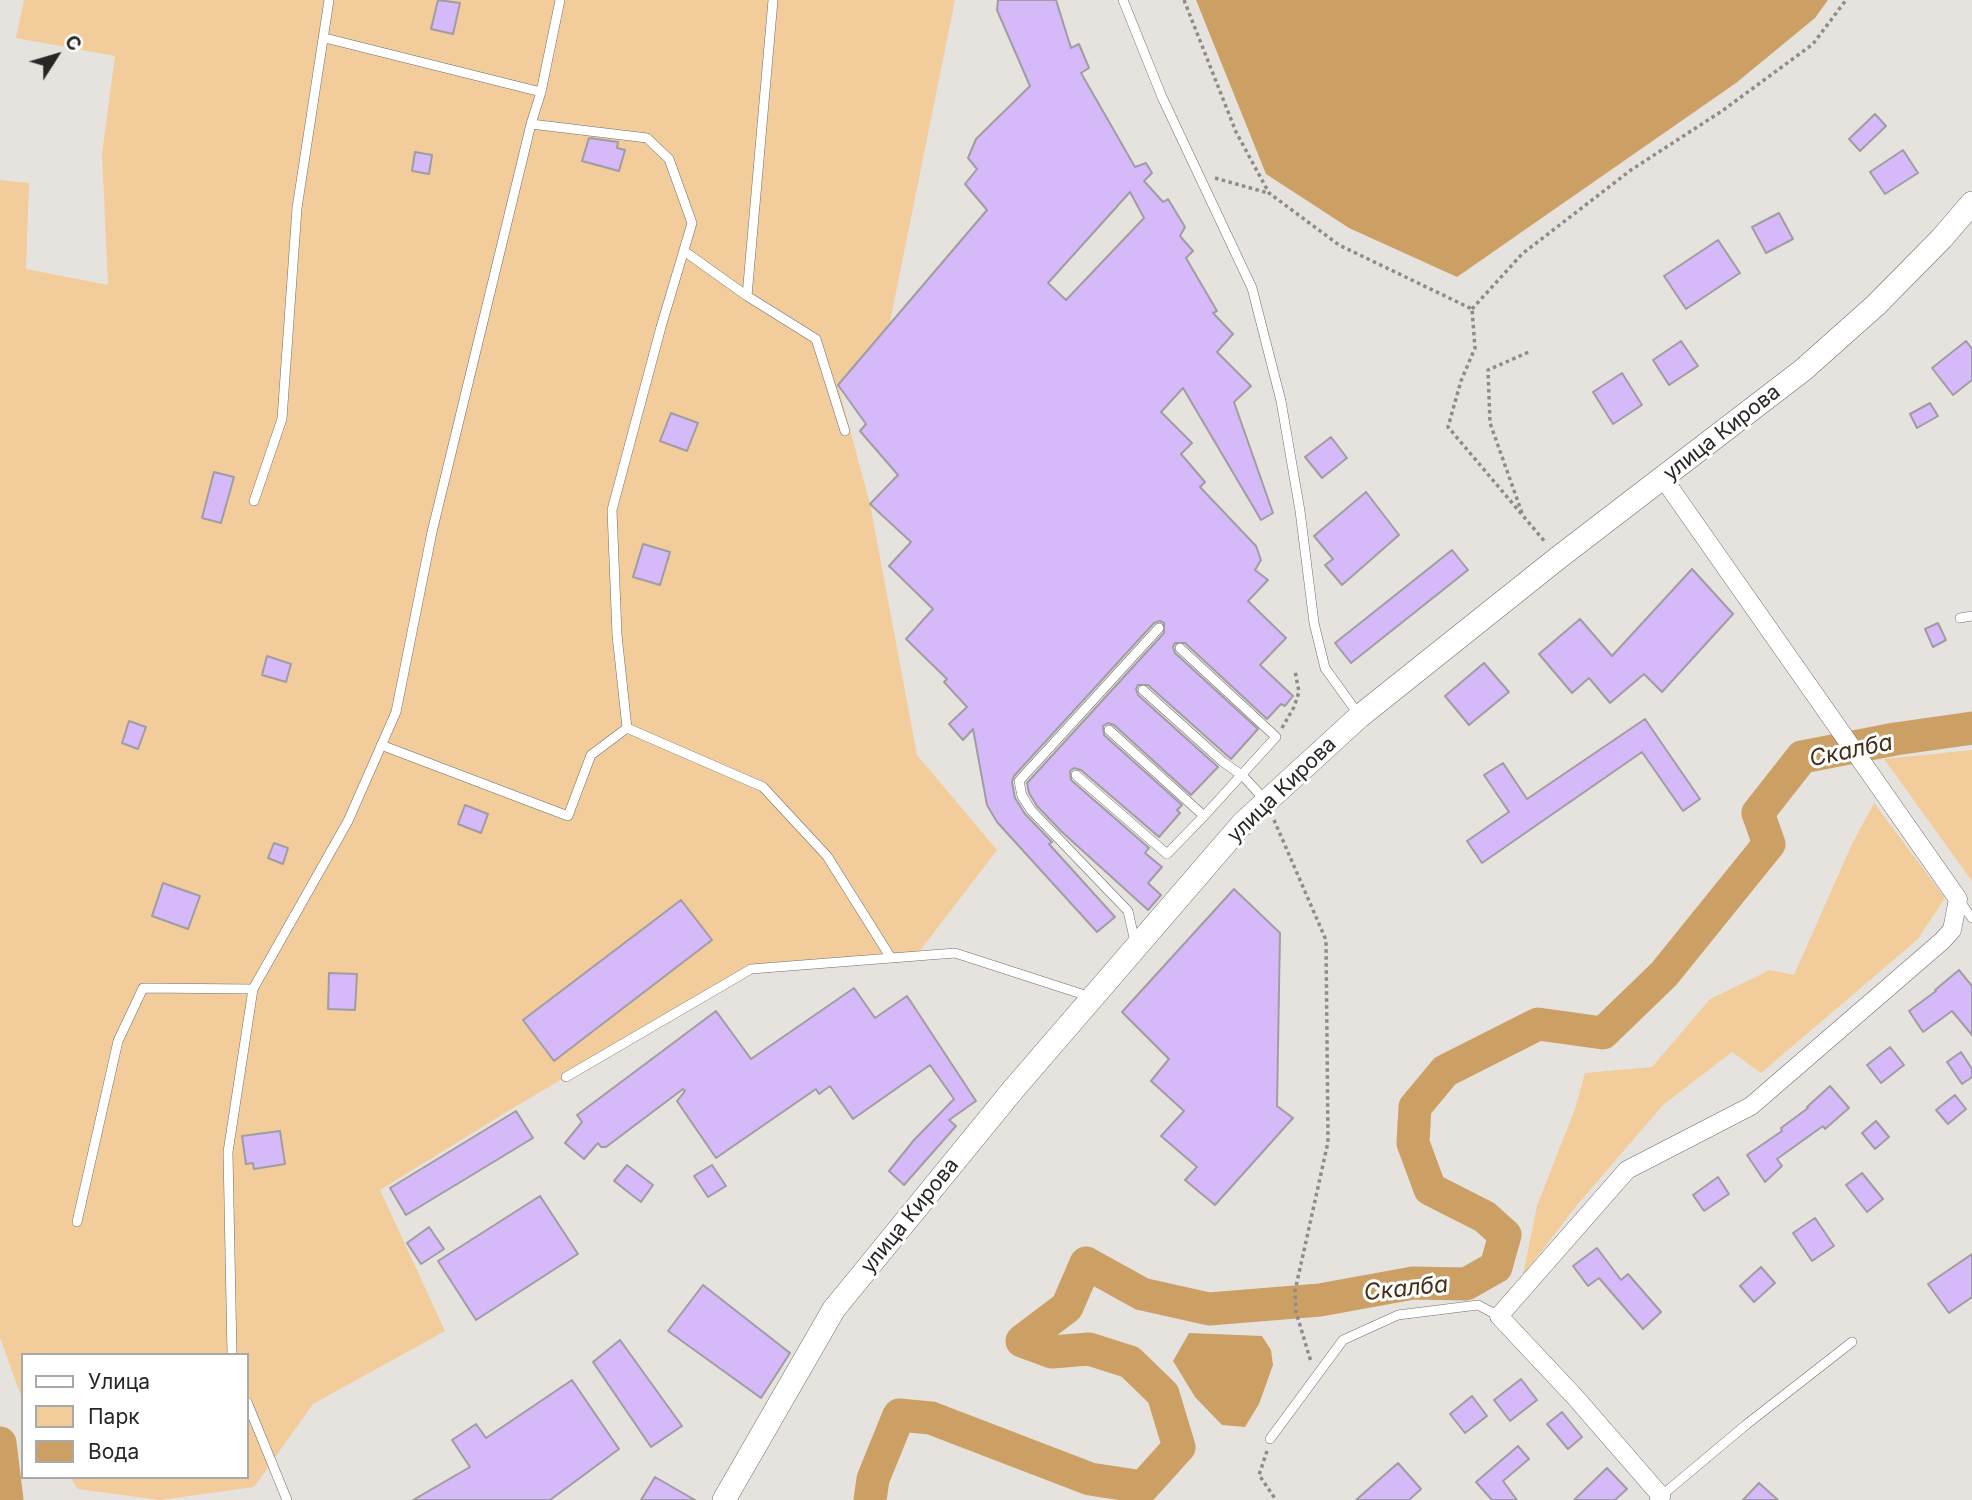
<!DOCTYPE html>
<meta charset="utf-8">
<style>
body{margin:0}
#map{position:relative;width:1972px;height:1500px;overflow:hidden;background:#e6e3df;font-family:Inter,sans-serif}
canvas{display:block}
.legend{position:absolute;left:21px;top:1353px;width:228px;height:126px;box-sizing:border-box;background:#fff;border:2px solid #a9a9a8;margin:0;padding:9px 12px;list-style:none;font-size:21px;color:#282726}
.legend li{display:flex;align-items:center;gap:14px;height:35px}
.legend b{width:35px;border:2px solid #a9a9a8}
.north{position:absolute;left:21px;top:21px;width:70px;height:70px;-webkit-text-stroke:5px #fff;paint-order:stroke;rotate:53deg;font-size:19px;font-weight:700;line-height:28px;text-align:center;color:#282726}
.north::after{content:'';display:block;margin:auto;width:24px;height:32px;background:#282726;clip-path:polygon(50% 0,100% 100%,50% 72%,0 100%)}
</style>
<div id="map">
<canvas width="1972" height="1500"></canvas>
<ul class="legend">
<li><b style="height:9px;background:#fff"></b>Улица</li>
<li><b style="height:19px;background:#f2cc9a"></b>Парк</li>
<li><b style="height:19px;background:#cca065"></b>Вода</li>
</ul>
<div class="north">С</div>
</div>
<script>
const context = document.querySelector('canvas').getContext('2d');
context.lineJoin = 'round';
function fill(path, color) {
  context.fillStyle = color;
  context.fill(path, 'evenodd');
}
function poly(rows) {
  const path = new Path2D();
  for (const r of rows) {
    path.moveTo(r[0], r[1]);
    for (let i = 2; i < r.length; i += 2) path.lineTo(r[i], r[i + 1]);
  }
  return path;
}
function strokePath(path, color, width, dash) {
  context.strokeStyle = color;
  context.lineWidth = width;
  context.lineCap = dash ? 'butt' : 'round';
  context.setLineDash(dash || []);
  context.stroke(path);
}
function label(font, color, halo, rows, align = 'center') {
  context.font = font + ' Inter,sans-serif';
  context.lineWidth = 6;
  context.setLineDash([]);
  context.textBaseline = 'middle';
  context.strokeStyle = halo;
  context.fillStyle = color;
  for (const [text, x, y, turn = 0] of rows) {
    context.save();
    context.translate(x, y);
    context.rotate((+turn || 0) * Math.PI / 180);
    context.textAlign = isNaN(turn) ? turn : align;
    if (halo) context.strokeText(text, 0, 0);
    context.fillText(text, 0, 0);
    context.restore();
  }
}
fill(poly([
 [24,0,955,0,890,322,838,385,870,504,917,755,997,850,919,952,750,969,513,1108,380,1190,445,1331,313,1404,254,1487,160,1500,78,1489,70,1477,247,1477,247,1355,23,1355,23,1401,0,1338,0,180,29,183,26,269,108,285,102,154,115,56,16,38],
 [1972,750,1972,881,1884,759],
 [1874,803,1945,898,1918,939,1761,1073,1732,1052,1663,1105,1577,1205,1523,1275,1537,1206,1575,1109,1585,1073,1652,1067,1710,999,1770,970,1794,975,1852,844]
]), '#f2cc9a');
fill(poly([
 [1196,0,1828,0,1815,18,1736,83,1457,277,1349,228,1266,174],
 [1189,1333,1262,1336,1271,1350,1273,1365,1259,1404,1245,1427,1222,1425,1195,1397,1173,1361]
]), '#cca065');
strokePath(poly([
 [0,1443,7,1500],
 [870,1500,873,1479,899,1415,931,1418,1090,1479,1143,1487,1179,1447,1163,1394,1130,1362,1089,1349,1052,1352,1022,1341,1067,1307,1086,1263,1142,1294,1209,1309,1320,1300,1413,1283,1466,1284,1496,1267,1505,1235,1485,1217,1430,1189,1413,1143,1415,1107,1445,1071,1538,1024,1603,1033,1664,974,1769,844,1758,813,1802,757,1895,739,1972,728]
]), '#cca065', 33);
const building = poly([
 [438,0,460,3,453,34,431,29,438,0],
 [998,0,1056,0,1071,48,1079,44,1089,68,1081,73,1135,167,1146,163,1152,173,1144,181,1163,202,1168,199,1185,227,1180,236,1193,251,1186,258,1217,311,1213,313,1233,334,1217,352,1251,386,1234,402,1273,513,1261,520,1183,388,1161,412,1192,443,1181,454,1205,482,1200,487,1256,546,1261,560,1255,570,1268,580,1248,601,1286,638,1260,665,1293,696,1285,706,1281,704,1267,719,1185,643,1175,643,1173,647,1175,653,1258,729,1231,759,1148,685,1138,685,1136,689,1138,695,1218,767,1191,795,1114,725,1108,723,1103,726,1104,735,1182,805,1177,810,1180,813,1159,837,1081,770,1074,768,1070,771,1071,780,1149,848,1145,853,1162,867,1148,883,1161,895,1148,910,1062,832,1037,806,1029,793,1027,783,1164,633,1164,623,1160,621,1154,623,1014,776,1012,782,1015,798,1025,814,1052,842,1049,844,1115,917,1097,932,997,822,987,805,973,729,963,740,949,724,967,707,944,682,947,679,906,639,933,609,889,566,911,542,870,504,898,475,860,431,866,424,838,385,987,210,965,184,977,169,968,158,976,139,1030,86,997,10,998,0],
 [1130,192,1144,218,1066,300,1048,283,1130,192],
 [1875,114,1886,126,1860,151,1849,139,1875,114],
 [589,138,618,142,617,148,625,150,619,171,582,161,589,138],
 [1903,150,1918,173,1885,194,1870,172,1903,150],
 [415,152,432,155,429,174,412,171,415,152],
 [1779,213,1793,239,1766,253,1752,227,1779,213],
 [1718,240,1740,273,1686,309,1664,276,1718,240],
 [1681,341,1698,366,1669,385,1653,360,1681,341],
 [1966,341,1972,349,1972,380,1953,395,1932,368,1966,341],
 [1622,373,1642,405,1613,424,1593,392,1622,373],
 [1930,403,1938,416,1917,428,1910,414,1930,403],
 [671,413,698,423,687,451,660,441,671,413],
 [1331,437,1347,458,1322,478,1305,457,1331,437],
 [214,472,234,477,221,523,202,518,214,472],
 [1366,492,1399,535,1342,585,1325,565,1333,559,1314,536,1366,492],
 [643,544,670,552,660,585,633,577,643,544],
 [1452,550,1468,570,1351,663,1335,643,1452,550],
 [1692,569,1733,614,1662,692,1644,674,1610,703,1589,678,1572,693,1539,654,1580,619,1612,656,1692,569],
 [1938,623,1946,640,1933,647,1925,629,1938,623],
 [267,656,291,664,286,682,262,675,267,656],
 [1484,663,1509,692,1469,725,1445,696,1484,663],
 [1645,719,1700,799,1683,811,1642,752,1482,863,1467,841,1509,812,1484,775,1503,763,1527,799,1645,719],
 [129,721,146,727,138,749,122,743,129,721],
 [465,805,488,814,481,833,458,824,465,805],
 [274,843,288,848,283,864,268,858,274,843],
 [163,883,200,896,188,929,152,916,163,883],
 [1234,889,1280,933,1277,1106,1293,1118,1215,1205,1185,1180,1197,1167,1161,1136,1184,1111,1151,1081,1169,1059,1122,1012,1234,889],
 [681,900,712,940,554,1061,523,1020,681,900],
 [1959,970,1972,986,1972,1035,1952,1011,1923,1032,1909,1011,1936,991,1935,990,1959,970],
 [329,973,357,974,355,1010,328,1009,329,973],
 [854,988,875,1018,907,996,976,1101,949,1120,956,1126,904,1185,889,1171,914,1140,954,1099,930,1065,853,1119,830,1086,819,1094,816,1089,716,1158,677,1101,685,1091,683,1089,606,1147,601,1147,598,1143,584,1159,565,1143,582,1122,577,1115,716,1011,751,1059,854,988],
 [1890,1047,1904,1065,1881,1083,1867,1065,1890,1047],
 [1961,1052,1972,1069,1972,1077,1962,1084,1947,1062,1961,1052],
 [1830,1086,1849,1108,1825,1129,1823,1126,1777,1159,1782,1166,1765,1182,1747,1155,1782,1131,1781,1128,1808,1108,1807,1107,1830,1086],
 [1955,1095,1966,1109,1948,1124,1936,1110,1955,1095],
 [516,1111,533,1138,406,1215,390,1188,516,1111],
 [1876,1121,1889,1137,1875,1149,1862,1133,1876,1121],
 [280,1131,285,1164,254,1169,253,1163,246,1164,242,1136,280,1131],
 [627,1165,653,1185,641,1202,614,1181,627,1165],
 [712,1165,726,1186,708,1197,694,1176,712,1165],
 [1862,1173,1883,1199,1867,1212,1846,1185,1862,1173],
 [1718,1177,1729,1194,1704,1211,1693,1195,1718,1177],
 [540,1196,578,1254,476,1320,438,1261,540,1196],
 [1815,1218,1834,1246,1812,1261,1793,1233,1815,1218],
 [429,1227,444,1249,421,1264,407,1243,429,1227],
 [1597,1248,1621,1280,1628,1274,1661,1312,1643,1329,1599,1278,1588,1286,1573,1266,1597,1248],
 [1972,1254,1972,1297,1949,1313,1928,1284,1972,1254],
 [1761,1267,1775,1283,1754,1302,1740,1286,1761,1267],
 [703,1285,790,1353,761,1398,668,1331,703,1285],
 [620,1340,682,1426,651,1447,593,1362,620,1340],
 [1521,1379,1537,1400,1510,1421,1494,1400,1521,1379],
 [572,1380,619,1449,550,1500,413,1500,470,1467,452,1440,476,1424,486,1438,572,1380],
 [1472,1396,1487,1416,1465,1433,1450,1414,1472,1396],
 [1562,1412,1582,1437,1568,1449,1547,1424,1562,1412],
 [1518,1446,1529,1459,1503,1481,1517,1500,1492,1500,1476,1482,1518,1446],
 [1398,1463,1421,1489,1409,1500,1356,1500,1398,1463],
 [1607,1468,1627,1489,1615,1500,1574,1500,1607,1468],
 [655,1477,695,1500,641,1500,655,1477],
 [1759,1483,1778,1500,1743,1500,1759,1483]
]);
fill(building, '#d6b9f8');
strokePath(building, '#9f9da2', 2);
const service = poly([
 [1123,0,1162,97,1252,288,1281,401,1300,511,1314,623,1325,668,1359,715],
 [325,38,541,92],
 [531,124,647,138,669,159,692,223,661,327,612,510,617,635,627,728],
 [684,251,747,296,816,339,845,431],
 [747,296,773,0],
 [254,501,282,419,297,208,329,0],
 [1960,618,1972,616],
 [1143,690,1223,762,1243,776,1265,800],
 [1109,730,1204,816,1276,737,1180,648],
 [381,745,568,816,591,755,627,728,763,787,827,856,891,958],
 [1076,775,1167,854,1204,816],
 [1958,899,1972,918],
 [1135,942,1128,911,1031,810,1022,796,1019,781,1159,628],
 [566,1077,751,969,955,953,1091,997],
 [77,1222,118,1041,143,988,253,989],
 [232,1355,228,1152,253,989,348,821,396,712,432,532,531,124,541,92,560,0],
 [247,1402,287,1500],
 [1270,1439,1343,1340,1398,1315,1478,1305,1499,1316],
 [1661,1496,1747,1424,1852,1342]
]);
const minor = poly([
 [1659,1500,1661,1496,1575,1397,1499,1316,1627,1170,1751,1106,1942,941,1952,930,1958,899,1663,478]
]);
const tertiary = poly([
 [724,1500,834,1309,1012,1091,1243,823,1360,716,1558,558,1803,370,1876,305,1942,238,1972,203]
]);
strokePath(service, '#716e6a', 10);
strokePath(minor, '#716e6a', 19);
strokePath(tertiary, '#716e6a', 24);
strokePath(poly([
 [1184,0,1236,132,1269,193,1339,245,1472,309,1475,348,1461,381,1448,427,1546,543],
 [1215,178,1268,193],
 [1472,309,1522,254,1631,170,1722,111,1813,44,1846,0],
 [1522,513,1490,423,1488,370,1531,351],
 [1282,728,1294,707,1299,692,1295,671],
 [1274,820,1326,940,1328,1142,1295,1291,1296,1312,1311,1362],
 [1267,1451,1259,1475,1276,1500]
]), '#8e8b89', 3.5, [3.5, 3.5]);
strokePath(service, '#fff', 9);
strokePath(minor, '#fff', 18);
strokePath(tertiary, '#fff', 23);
label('21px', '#282726', '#fff', [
 ["улица Кирова",1722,433,-38],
 ["улица Кирова",1282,790,-44],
 ["улица Кирова",910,1216,-51]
]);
label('italic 23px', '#422f15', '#fff', [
 ["Скалба",1851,751,-12],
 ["Скалба",1406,1289,-6]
]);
</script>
